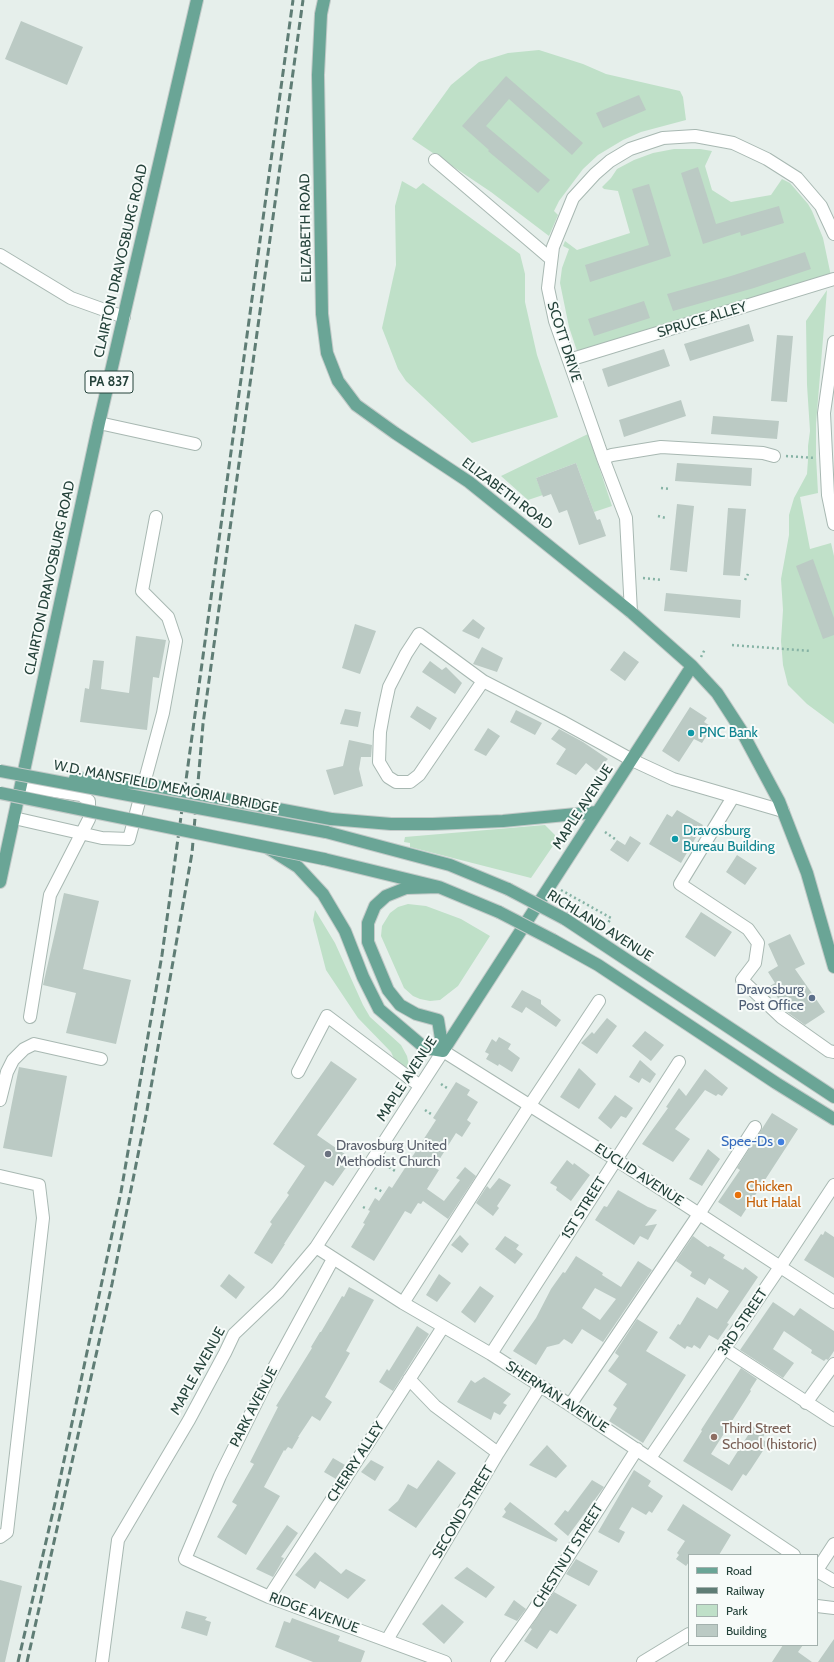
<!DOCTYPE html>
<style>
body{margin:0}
#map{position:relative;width:834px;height:1662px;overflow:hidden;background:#e6efeb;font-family:Cabin,sans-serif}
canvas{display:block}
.legend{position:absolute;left:688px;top:1554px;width:130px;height:92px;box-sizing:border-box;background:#f7fbf9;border:1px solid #a3b1ad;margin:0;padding:5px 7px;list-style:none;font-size:12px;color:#24423a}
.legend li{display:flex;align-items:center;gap:8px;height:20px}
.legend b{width:20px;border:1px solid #a3b1ad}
</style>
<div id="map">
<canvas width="834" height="1662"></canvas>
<ul class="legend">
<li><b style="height:5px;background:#6aa596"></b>Road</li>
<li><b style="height:5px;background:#5f7d75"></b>Railway</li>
<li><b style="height:11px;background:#bfe0c8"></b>Park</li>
<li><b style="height:11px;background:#bbcac4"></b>Building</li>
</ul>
</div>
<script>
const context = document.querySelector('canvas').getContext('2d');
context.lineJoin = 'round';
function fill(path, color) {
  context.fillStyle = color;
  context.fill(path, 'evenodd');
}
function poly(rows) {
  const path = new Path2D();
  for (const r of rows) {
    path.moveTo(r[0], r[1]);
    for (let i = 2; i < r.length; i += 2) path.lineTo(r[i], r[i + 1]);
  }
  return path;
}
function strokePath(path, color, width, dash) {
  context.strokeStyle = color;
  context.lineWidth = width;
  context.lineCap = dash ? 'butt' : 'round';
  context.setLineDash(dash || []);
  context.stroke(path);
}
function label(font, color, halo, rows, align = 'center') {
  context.font = font + ' Cabin,sans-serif';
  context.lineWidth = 4;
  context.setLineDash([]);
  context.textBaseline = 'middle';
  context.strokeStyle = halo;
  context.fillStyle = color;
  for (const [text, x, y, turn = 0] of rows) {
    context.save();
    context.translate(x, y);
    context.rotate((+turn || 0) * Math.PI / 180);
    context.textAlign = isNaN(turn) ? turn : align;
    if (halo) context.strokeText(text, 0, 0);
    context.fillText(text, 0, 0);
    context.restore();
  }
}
fill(poly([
 [539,50,583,64,606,74,680,91,683,97,686,120,641,132,623,140,598,155,583,169,559,201,554,211,558,215,549,236,491,192,412,139,451,85,479,62,508,53],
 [674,149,700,149,712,151,705,166,712,190,731,202,771,195,782,179,790,183,808,204,812,211,823,238,831,276,578,354,569,327,560,283,562,268,569,249,563,246,565,241,577,250,630,233,618,191,604,189,602,187,611,178,617,169,634,160,653,153],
 [402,181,416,189,423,183,520,254,525,274,525,302,537,355,558,417,472,443,406,381,398,369,382,328,396,265,395,206],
 [827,290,816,424,816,456,818,493,800,497,810,549,831,543,834,556,834,724,807,704,788,685,783,665,781,641,783,610,781,579,789,535,789,515,794,498,807,474,808,460,808,446,810,431,807,385,806,321],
 [588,434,612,506,594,512,576,463,536,478,543,495,528,500,501,476],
 [545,825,555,835,557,840,531,878,410,847,410,843,404,842,405,837],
 [408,904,426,906,461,919,490,936,458,986,440,1000,430,1001,420,999,413,996,404,988,381,936,382,926,390,913,398,907],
 [315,910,335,943,363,1005,370,1017,401,1045,407,1056,410,1070,399,1070,391,1052,358,1018,326,970,313,920]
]), '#bfe0c8');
fill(poly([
 [21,21,83,47,67,85,5,59],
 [506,76,583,143,572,155,509,99,486,126,550,180,538,193,488,151,489,150,462,126],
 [639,95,646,110,603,128,596,113],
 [698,167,716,224,779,206,784,223,741,236,740,232,703,244,681,173],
 [649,184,671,256,590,282,585,265,649,245,632,189],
 [805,252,811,269,754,288,673,311,667,294,731,276],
 [644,301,650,318,594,336,588,319],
 [749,324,754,341,690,361,684,344],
 [777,335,793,336,787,402,771,401],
 [664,349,670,366,608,387,602,369],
 [681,400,686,416,624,437,619,420],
 [713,416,779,421,777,439,711,434],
 [576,463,597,520,600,519,606,536,579,545,567,510,559,513,551,494,543,497,536,478],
 [677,463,752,468,751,486,675,481],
 [677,504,694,506,687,572,670,570],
 [728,508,746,509,740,576,723,575],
 [813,559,834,618,834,635,823,639,796,566],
 [666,593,741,600,740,618,664,611],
 [473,619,485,628,479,639,462,631],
 [355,624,376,631,360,674,342,668],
 [136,636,166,640,159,678,153,677,147,730,80,722,85,688,89,689,93,660,104,661,101,689,129,693],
 [482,647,503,658,497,672,473,664],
 [624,651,639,662,625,681,610,670],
 [430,661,442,670,446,667,462,683,455,694,422,672],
 [417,706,437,718,430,730,410,717],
 [690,707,707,718,704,722,712,727,702,743,694,739,679,762,662,751],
 [345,709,361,712,358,727,340,724],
 [516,710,542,723,535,735,510,722],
 [488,728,500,736,486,756,474,750],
 [559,729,583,742,608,759,596,771,586,763,576,775,556,764,566,749,551,739],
 [349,740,372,745,371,757,361,757,359,769,363,786,334,795,326,770,343,766],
 [677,810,703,825,681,863,649,844,667,814,672,817],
 [630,836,641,843,628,862,610,850,617,840,625,845],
 [737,855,757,868,745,885,726,872],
 [64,893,99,901,83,969,131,980,116,1044,66,1033,76,993,43,985],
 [701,912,732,932,715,957,685,937],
 [790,934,805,964,795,969,825,1012,805,1025,787,1012,770,986,775,983,768,972,778,966,768,944],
 [522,990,541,1000,541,1004,561,1020,556,1027,526,1007,522,1013,511,1007],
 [607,1018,617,1026,597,1054,581,1043,592,1032,594,1034],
 [645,1031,664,1045,651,1061,632,1046],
 [499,1037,511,1044,508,1049,520,1058,512,1072,499,1064,498,1066,486,1059,489,1054,485,1052,492,1039,496,1042],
 [640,1060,656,1074,650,1083,642,1078,639,1083,629,1077],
 [331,1061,357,1079,317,1135,352,1159,333,1186,325,1181,284,1244,285,1244,272,1264,254,1253,272,1224,270,1222,289,1195,287,1193,305,1166,273,1144],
 [19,1067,67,1076,52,1157,3,1148],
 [579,1068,596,1084,579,1109,560,1097],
 [705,1069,728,1088,722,1096,718,1094,716,1096,705,1090,675,1129,690,1139,673,1162,642,1144,668,1108,666,1107,679,1088,686,1096],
 [456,1082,470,1090,467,1095,478,1102,467,1120,471,1123,462,1137,456,1133,439,1160,435,1168,439,1170,427,1189,444,1201,460,1180,456,1178,465,1167,476,1176,448,1219,423,1201,421,1204,418,1203,411,1214,405,1211,374,1261,351,1247,365,1224,363,1223,370,1211,368,1210,375,1198,379,1201,389,1186,392,1188,436,1120,433,1118],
 [615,1095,633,1108,626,1118,621,1116,611,1129,598,1118],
 [772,1113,798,1129,741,1217,718,1202,740,1170,737,1168],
 [708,1149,720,1159,702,1186,689,1179],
 [567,1160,573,1165,574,1163,590,1175,571,1201,556,1190,557,1187,550,1183],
 [499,1178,511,1185,497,1206,499,1208,493,1216,476,1203,487,1186,490,1189],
 [618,1190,648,1207,657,1210,645,1226,657,1224,648,1240,640,1236,634,1245,595,1220,604,1206,607,1207],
 [825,1231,834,1237,834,1278,804,1260,821,1234,823,1235],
 [460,1235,469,1244,462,1253,451,1245],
 [505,1236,519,1245,516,1249,523,1254,515,1264,495,1249],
 [693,1236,708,1247,710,1246,725,1255,723,1258,743,1270,745,1267,758,1277,727,1323,729,1324,718,1340,709,1335,700,1349,694,1345,692,1348,687,1346,685,1349,669,1338,678,1324,680,1325,697,1297,717,1309,729,1291,709,1278,705,1285,690,1276,692,1272,676,1261],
 [576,1256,603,1273,602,1275,621,1287,638,1261,652,1270,603,1342,582,1329,572,1344,564,1339,559,1344,547,1347,536,1365,513,1351,536,1318,551,1289,563,1272,565,1273],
 [595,1288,616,1299,600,1320,582,1308],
 [229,1274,245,1287,236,1299,220,1286],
 [439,1274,451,1283,437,1302,426,1295],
 [480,1286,494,1296,475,1323,461,1312],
 [349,1287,374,1300,346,1351,350,1353,325,1397,332,1402,320,1421,312,1416,298,1437,299,1437,292,1449,288,1447,285,1451,284,1450,264,1487,280,1496,246,1555,217,1537,237,1505,232,1502,254,1464,250,1462,278,1407,276,1406,312,1348,311,1347,320,1332,321,1332,342,1296,344,1297],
 [773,1302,794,1316,800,1308,834,1331,834,1351,828,1360,826,1359,824,1361,811,1353,812,1350,784,1331,773,1349,794,1363,783,1378,740,1350],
 [637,1319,658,1332,646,1351,686,1375,643,1443,609,1421,617,1408,613,1405,627,1384,608,1371,619,1356,615,1353,616,1351],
 [417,1326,429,1334,393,1391,379,1382,387,1369,389,1371],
 [741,1368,757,1379,750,1390,751,1391,711,1454,729,1465,757,1421,768,1428,762,1439,768,1443,751,1469,746,1476,743,1474,732,1491,683,1461,702,1431,701,1430],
 [484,1377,511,1394,503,1403,507,1405,500,1415,494,1412,491,1420,457,1402,471,1380,475,1383],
 [547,1445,567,1466,556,1478,529,1465],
 [333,1458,345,1465,336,1479,324,1472],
 [371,1460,384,1467,375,1481,361,1472],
 [438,1460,456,1473,416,1528,388,1510,398,1501,408,1484,417,1489],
 [634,1470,651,1481,648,1486,663,1496,652,1513,649,1511,646,1515,632,1507,619,1529,625,1532,619,1543,617,1542,598,1532],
 [592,1480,604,1487,568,1536,554,1524,565,1510,568,1512],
 [510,1502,558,1539,556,1542,502,1517,506,1512,504,1509],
 [683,1504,731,1535,719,1555,689,1555,689,1562,686,1566,676,1559,679,1555,677,1553,685,1541,667,1530],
 [287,1525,298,1533,281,1557,284,1558,273,1577,256,1569],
 [315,1552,341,1574,346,1569,366,1580,348,1599,320,1581,315,1589,295,1575],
 [576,1559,598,1571,589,1586,566,1574],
 [467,1567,495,1587,486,1598,454,1578],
 [0,1580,22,1586,5,1662,0,1662],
 [554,1592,577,1605,557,1634,550,1630,537,1649,524,1641,532,1629,530,1628],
 [514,1600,526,1609,517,1621,504,1615],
 [442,1604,464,1622,444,1644,422,1624],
 [186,1611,207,1617,205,1620,211,1622,207,1636,181,1628],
 [292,1618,340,1636,338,1641,365,1651,361,1662,313,1662,275,1647,284,1621,290,1623],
 [834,1639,834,1662,818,1662],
 [783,1645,803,1645,798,1652,812,1662,772,1662]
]), '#bbcac4');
const minor = poly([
 [435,160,551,259],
 [0,255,71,298,124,317],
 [834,342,824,413,828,495,834,524],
 [569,360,834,279],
 [99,423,195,444],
 [603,458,612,455,661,447,763,453,774,456],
 [631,612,626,518,603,458,555,321,548,288,553,247,573,198,595,174,610,161,630,149,663,138,695,136,733,143,767,159,797,178,821,206,834,234],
 [483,681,419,775,410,782,396,782,388,777,379,762,380,732,384,710,389,687,406,654,419,634,483,681,561,721,632,760,673,779,783,811],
 [21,786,81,795,89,801,89,819,50,895,30,1017],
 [733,797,680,884,748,929,758,943,755,963,742,980,781,1017,829,1051,834,1052],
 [14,818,102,838,129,839,163,713,176,641,168,617,142,591,156,517],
 [298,1072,327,1016,420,1086],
 [0,1100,7,1072,13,1060,24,1049,34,1044,101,1059],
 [0,1176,39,1185,43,1218,7,1532,0,1537],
 [316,1247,403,1303,491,1354,570,1405,794,1555],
 [333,1259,271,1373,220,1476,185,1559,269,1597,445,1662],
 [403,1303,530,1105,599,1001],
 [725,1349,834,1420],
 [491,1354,679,1062],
 [409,1379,435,1406,498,1453],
 [806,1403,834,1364],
 [570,1405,699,1214,755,1127],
 [650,1458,780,1267,834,1185],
 [817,1570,834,1544],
 [817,1571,834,1581],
 [269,1597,443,1327],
 [817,1606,834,1608],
 [387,1640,498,1453,540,1386],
 [102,1662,118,1540,189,1420,225,1353,234,1334,278,1292,316,1247,443,1051,615,1159,834,1302],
 [497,1662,532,1613,637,1449],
 [643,1662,689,1634]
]);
const major = poly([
 [324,0,321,14,318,75,322,314,327,353,338,381,356,405,395,433,469,482,631,612,692,666,717,693,741,730,779,801,807,873,834,967],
 [331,819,391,824,433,824,503,821,597,812],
 [326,832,450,865,508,889],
 [268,848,298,867,323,894,345,931,363,977,379,1009,425,1048,443,1051],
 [324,859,439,887,499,912],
 [0,882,99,423,197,0],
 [439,887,406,888,386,896,375,906,368,923,368,942,388,990,400,1005,416,1014,438,1020,443,1051],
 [565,919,834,1097],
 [553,940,598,965,776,1083,834,1119],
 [443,1051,692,666]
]);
strokePath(minor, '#a8b8b2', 14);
strokePath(major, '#c2cac8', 14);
strokePath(poly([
 [786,456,815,458],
 [661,488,670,489],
 [658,516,666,518],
 [643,578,662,580],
 [745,580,748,574],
 [732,645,811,651],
 [701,657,705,649],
 [605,832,615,839],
 [561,890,611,918,608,923],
 [441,1084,447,1088],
 [425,1110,431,1114],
 [389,1167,395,1171],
 [375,1188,383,1192],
 [363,1207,367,1209]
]), '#86b3a5', 2.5, [2, 3]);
strokePath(minor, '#fff', 12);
strokePath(major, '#6aa596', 12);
strokePath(poly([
 [18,1662,55,1503,121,1192,162,955,293,0],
 [27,1662,112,1284,147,1110,192,853,203,724,303,0]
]), '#5f7d75', 3, [8, 4]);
const majorBridge = poly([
 [0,771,326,832],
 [75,778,145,784,331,819],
 [0,793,324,859],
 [508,889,565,919],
 [499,912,553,940]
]);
strokePath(majorBridge, '#c2cac8', 14, []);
strokePath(majorBridge, '#6aa596', 12);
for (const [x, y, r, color] of [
 [691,733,4,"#0f9aa8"],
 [675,839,4,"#0f9aa8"],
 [812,998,4,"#5c6f8a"],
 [781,1142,4,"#3f7fe0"],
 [328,1154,4,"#6b7280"],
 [738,1195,4,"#e8710a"],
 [714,1437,4,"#8d6e63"]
]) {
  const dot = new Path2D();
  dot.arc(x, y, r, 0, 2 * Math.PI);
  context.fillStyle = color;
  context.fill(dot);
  strokePath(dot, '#f7fbf9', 1.5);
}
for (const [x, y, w] of [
 [109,382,48]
]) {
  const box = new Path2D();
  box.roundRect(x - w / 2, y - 11, w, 22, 3);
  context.fillStyle = '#f7fbf9';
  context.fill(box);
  strokePath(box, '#24423a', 1);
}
label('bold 13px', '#24423a', null, [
 ["PA 837",109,382]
]);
label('14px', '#24423a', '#f7fbf9', [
 ["ELIZABETH ROAD",306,228,-91],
 ["CLAIRTON DRAVOSBURG ROAD",121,261,-77],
 ["SPRUCE ALLEY",702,320,-17],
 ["SCOTT DRIVE",564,342,72],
 ["ELIZABETH ROAD",507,494,37],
 ["CLAIRTON DRAVOSBURG ROAD",50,578,-78],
 ["W.D. MANSFIELD MEMORIAL BRIDGE",166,787,11],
 ["MAPLE AVENUE",583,807,-57],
 ["RICHLAND AVENUE",600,926,32],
 ["MAPLE AVENUE",407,1079,-57],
 ["EUCLID AVENUE",639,1175,33],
 ["1ST STREET",584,1208,-58],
 ["3RD STREET",743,1322,-56],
 ["MAPLE AVENUE",198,1371,-61],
 ["SHERMAN AVENUE",557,1397,33],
 ["PARK AVENUE",254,1407,-63],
 ["CHERRY ALLEY",356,1462,-57],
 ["SECOND STREET",463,1512,-59],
 ["CHESTNUT STREET",568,1556,-58],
 ["RIDGE AVENUE",314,1613,20]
]);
label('14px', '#0d838f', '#f7fbf9', [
 ["PNC Bank",699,733],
 ["Dravosburg",683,831],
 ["Bureau Building",683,847]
], 'left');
label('14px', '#4e5e75', '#f7fbf9', [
 ["Dravosburg",804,990],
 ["Post Office",804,1006]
], 'right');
label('14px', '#366cbe', '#f7fbf9', [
 ["Spee-Ds",773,1142]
], 'right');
label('14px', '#5b616d', '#f7fbf9', [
 ["Dravosburg United",336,1146],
 ["Methodist Church",336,1162]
], 'left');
label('14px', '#c56008', '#f7fbf9', [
 ["Chicken",746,1187],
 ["Hut Halal",746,1203]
], 'left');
label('14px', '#785e54', '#f7fbf9', [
 ["Third Street",722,1429],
 ["School (historic)",722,1445]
], 'left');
</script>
